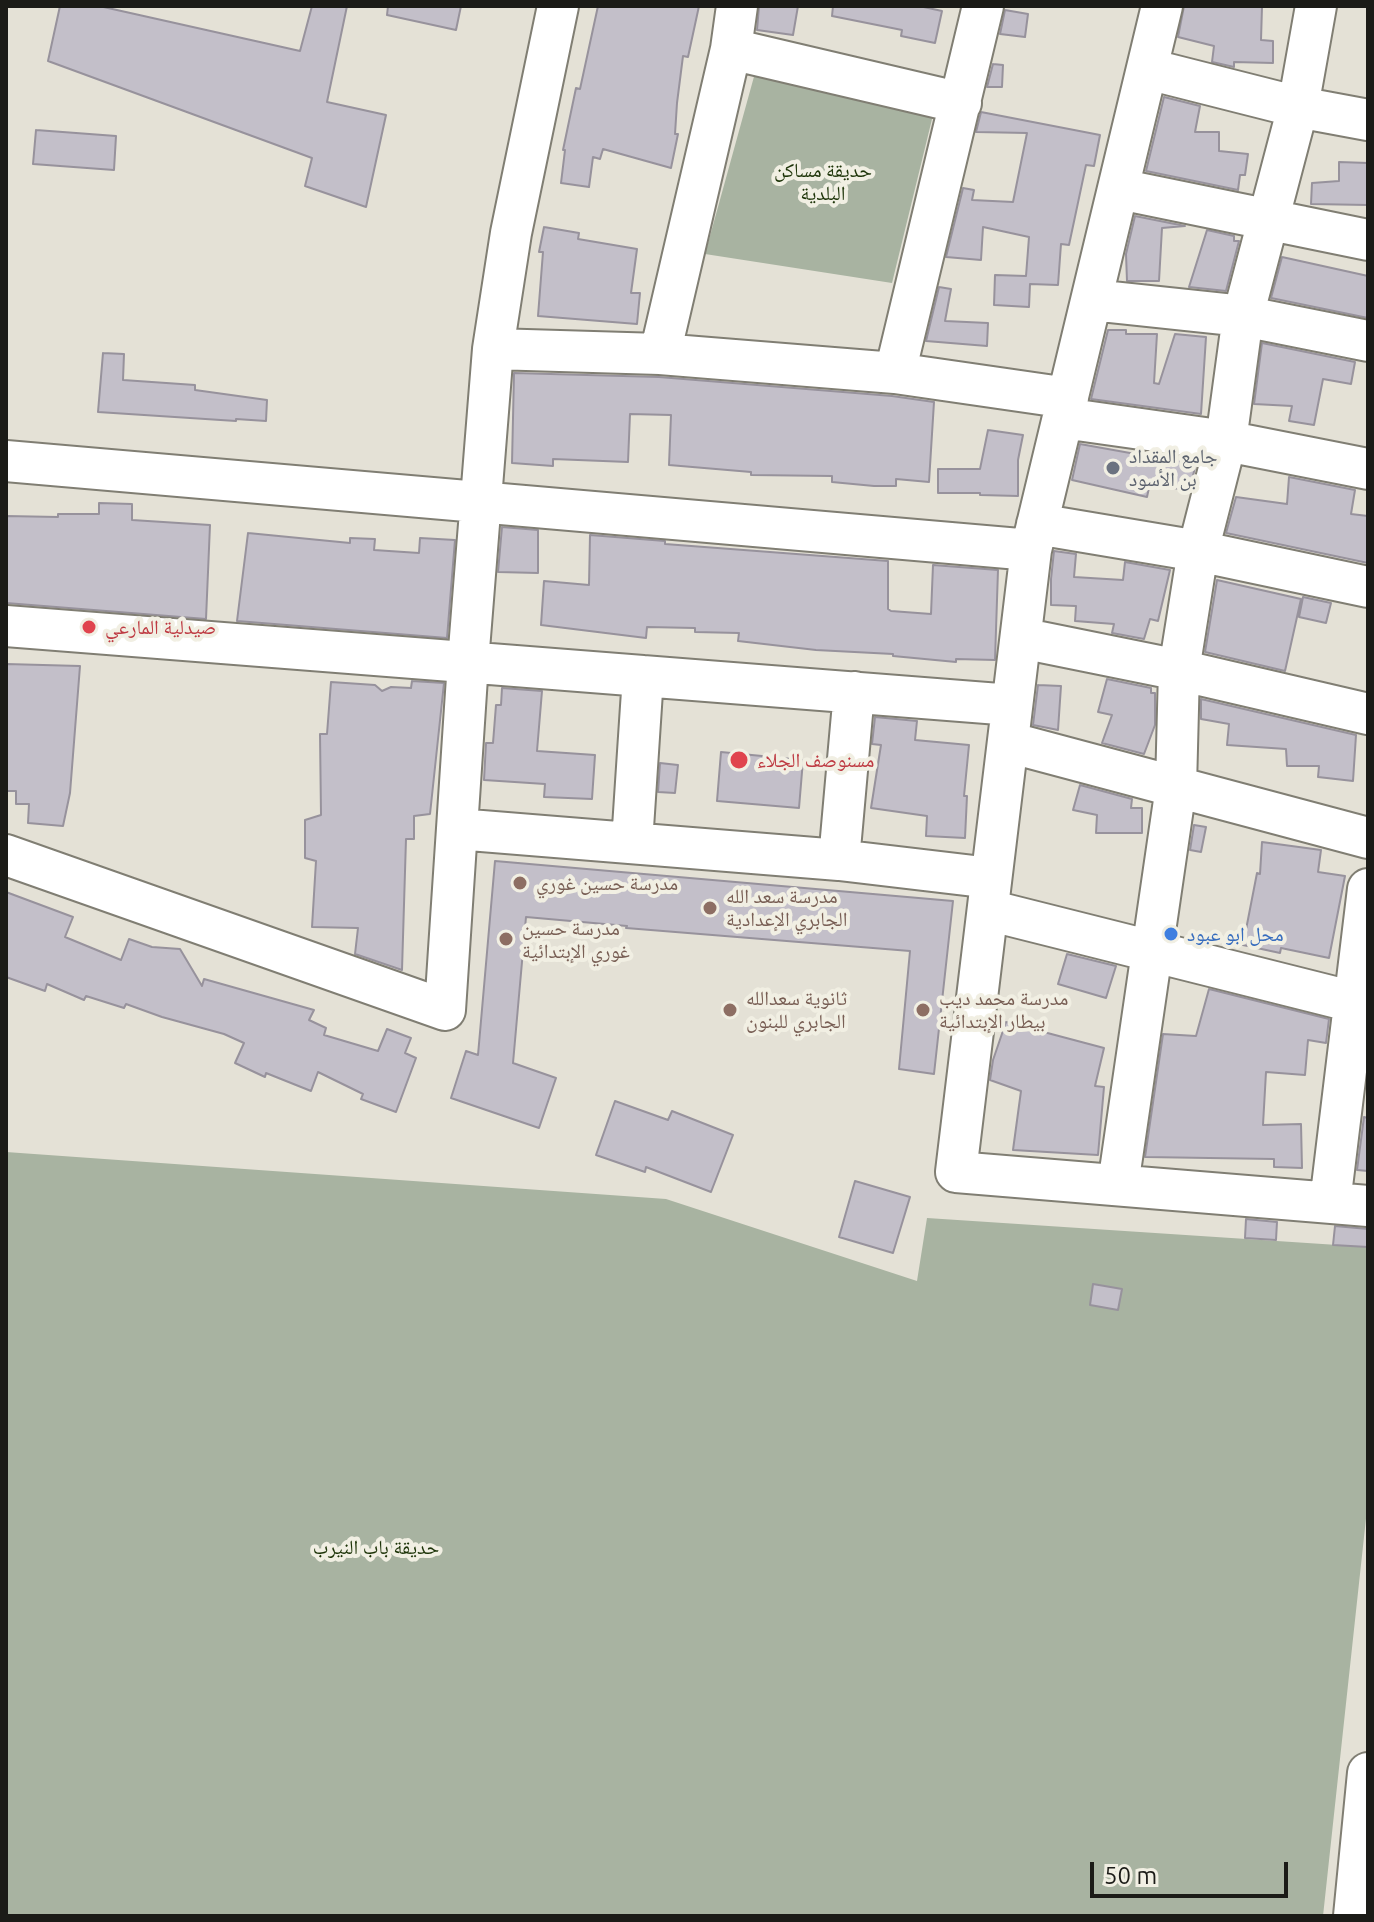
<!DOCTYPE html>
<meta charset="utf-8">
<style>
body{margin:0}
#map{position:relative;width:1374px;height:1922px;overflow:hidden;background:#e4e1d6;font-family:Ubuntu,sans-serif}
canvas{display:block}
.frame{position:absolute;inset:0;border:8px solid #1b1b17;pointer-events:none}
.scale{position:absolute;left:1090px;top:1862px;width:198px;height:36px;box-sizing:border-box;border:4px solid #1b1b17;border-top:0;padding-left:10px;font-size:24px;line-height:28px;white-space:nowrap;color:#1b1b17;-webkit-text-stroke:6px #f1efe3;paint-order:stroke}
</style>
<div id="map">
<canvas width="1374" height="1922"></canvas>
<div class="frame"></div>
<div class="scale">50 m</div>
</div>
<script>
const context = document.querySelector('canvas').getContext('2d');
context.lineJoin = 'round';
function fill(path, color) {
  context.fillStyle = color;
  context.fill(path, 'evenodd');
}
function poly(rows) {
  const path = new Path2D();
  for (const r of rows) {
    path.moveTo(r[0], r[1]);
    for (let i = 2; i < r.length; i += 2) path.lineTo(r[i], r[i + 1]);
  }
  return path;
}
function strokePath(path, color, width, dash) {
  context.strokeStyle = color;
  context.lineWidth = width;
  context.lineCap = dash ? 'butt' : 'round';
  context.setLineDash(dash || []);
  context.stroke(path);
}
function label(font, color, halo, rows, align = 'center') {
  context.font = font + ' Ubuntu,"Noto Naskh Arabic",sans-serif';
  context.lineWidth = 8;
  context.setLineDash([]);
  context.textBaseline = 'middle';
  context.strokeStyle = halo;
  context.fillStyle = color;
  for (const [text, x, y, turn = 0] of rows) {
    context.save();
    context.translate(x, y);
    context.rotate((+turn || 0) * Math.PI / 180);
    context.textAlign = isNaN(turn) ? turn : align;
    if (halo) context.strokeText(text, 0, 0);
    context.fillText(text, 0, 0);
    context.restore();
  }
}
fill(poly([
 [755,73,933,115,892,283,705,254],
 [6,1152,666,1199,917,1281,927,1218,1368,1247,1368,1500,1323,1916,6,1916]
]), '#a8b3a1');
const building = poly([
 [60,6,99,6,300,51,312,6,347,6,327,102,386,115,366,207,305,186,312,158,48,61,60,6],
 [388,6,461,6,456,30,387,15,388,6],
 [598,6,699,6,688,57,683,56,677,103,675,134,678,134,671,168,603,149,600,159,593,157,589,187,561,183,565,150,563,150,576,88,580,89,598,6],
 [759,6,798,6,793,35,757,30,759,6],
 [833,6,919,6,942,11,935,43,901,36,902,30,832,16,833,6],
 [1184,6,1262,7,1261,40,1273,41,1273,63,1234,62,1234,67,1212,62,1214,46,1178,37,1184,6],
 [1005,10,1028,14,1025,37,1000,34,1005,10],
 [993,64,1003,65,1002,87,987,87,993,64],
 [1164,97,1200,106,1195,132,1219,132,1219,151,1248,154,1245,175,1240,175,1238,190,1146,171,1164,97],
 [981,112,1100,135,1094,166,1086,165,1069,245,1061,244,1058,285,1030,284,1029,307,994,305,995,275,1026,276,1029,237,983,227,981,260,946,257,963,188,974,190,972,200,1013,202,1027,133,976,132,981,112],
 [36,130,116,136,114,170,33,164,36,130],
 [1339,162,1368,163,1368,205,1311,204,1312,183,1339,181,1339,162],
 [1135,216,1185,226,1162,228,1159,281,1127,281,1126,254,1135,216],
 [544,227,579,233,578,239,637,249,631,293,640,293,637,324,538,316,543,252,539,252,544,227],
 [1207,230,1234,236,1234,241,1239,241,1226,291,1189,287,1207,230],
 [1282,257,1368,276,1368,318,1271,298,1282,257],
 [939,287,951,289,945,321,988,323,987,346,926,341,939,287],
 [1108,330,1126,330,1126,334,1157,334,1154,383,1159,384,1175,334,1206,337,1201,414,1091,399,1108,330],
 [1262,343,1355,362,1351,384,1323,379,1314,425,1289,421,1292,406,1254,404,1262,343],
 [103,353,124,354,123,380,195,385,195,390,267,400,266,421,236,419,236,421,98,412,103,353],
 [514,373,659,377,892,396,934,402,929,482,896,479,896,486,874,486,832,482,832,476,751,475,751,472,669,465,671,415,630,414,628,462,553,459,553,466,512,463,514,373],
 [988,430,1023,435,1018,460,1018,496,980,495,980,493,938,493,938,469,980,469,988,430],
 [1080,444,1169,460,1170,456,1197,460,1189,491,1150,483,1147,497,1072,480,1080,444],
 [1289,477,1355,490,1351,514,1368,516,1368,563,1226,533,1236,497,1287,504,1289,477],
 [99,503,132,504,132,520,210,525,206,619,6,603,6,516,58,517,58,514,99,514,99,503],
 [502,527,538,530,538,573,498,572,502,527],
 [248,533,350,543,350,538,375,539,374,550,419,553,420,538,455,540,447,638,237,621,248,533],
 [590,535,665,541,665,544,888,561,888,609,891,611,931,614,933,565,998,570,995,660,956,659,956,662,893,656,893,654,816,650,738,641,739,633,695,632,695,628,647,627,646,638,541,625,544,581,589,585,590,535],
 [1054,551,1076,554,1074,577,1123,580,1125,562,1170,570,1158,621,1150,619,1144,639,1112,633,1114,624,1075,621,1076,606,1051,605,1051,579,1054,551],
 [1217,580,1301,599,1285,671,1205,652,1217,580],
 [1303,597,1331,603,1326,623,1299,617,1303,597],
 [6,664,80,666,70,793,63,826,28,823,29,804,16,804,16,791,6,791,6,664],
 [1107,679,1151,688,1151,693,1155,693,1155,725,1144,754,1102,743,1112,715,1098,712,1107,679],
 [412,681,444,683,430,814,414,816,414,839,406,839,402,970,355,954,358,928,312,927,316,861,305,858,305,820,321,815,320,734,327,734,331,682,375,685,382,691,391,687,411,688,412,681],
 [1038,685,1061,686,1058,730,1033,725,1038,685],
 [502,688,542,691,537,751,595,755,592,799,544,797,545,784,484,780,486,743,493,743,496,705,501,705,502,688],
 [1201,699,1356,735,1353,781,1318,777,1319,766,1287,766,1286,749,1227,745,1229,724,1201,719,1201,699],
 [875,717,917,721,915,740,969,745,964,796,967,796,965,838,926,836,927,816,871,808,881,745,872,744,875,717],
 [721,752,803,760,799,808,717,801,721,752],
 [660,763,678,765,675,793,658,792,660,763],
 [1080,785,1132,799,1131,808,1142,808,1142,833,1096,833,1097,815,1073,810,1080,785],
 [1194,825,1206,827,1201,852,1190,850,1194,825],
 [1262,842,1321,850,1318,872,1345,876,1329,958,1281,948,1280,953,1243,945,1257,873,1260,874,1262,842],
 [495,861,953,901,934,1074,899,1069,910,951,626,928,627,926,526,917,513,1063,556,1078,539,1128,451,1098,466,1051,478,1055,495,861],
 [6,892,73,917,65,937,121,960,129,939,152,947,180,949,202,986,204,979,314,1010,309,1020,326,1028,324,1035,378,1051,387,1029,411,1038,405,1053,416,1058,396,1112,361,1099,363,1094,318,1072,311,1091,266,1073,265,1077,235,1063,244,1043,224,1034,162,1017,126,1004,124,1008,86,996,84,1000,47,984,45,991,6,977,6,892],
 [1067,954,1116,966,1106,998,1058,984,1067,954],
 [1209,989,1329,1019,1326,1043,1308,1040,1305,1075,1266,1072,1263,1125,1301,1124,1302,1168,1274,1167,1274,1159,1145,1157,1163,1034,1196,1036,1209,989],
 [1006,1022,1104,1048,1095,1086,1104,1087,1098,1155,1013,1150,1021,1091,990,1080,993,1060,1006,1022],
 [615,1101,668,1120,672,1111,733,1135,711,1192,646,1167,645,1172,596,1155,615,1101],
 [1364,1117,1368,1118,1368,1171,1357,1170,1364,1117],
 [855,1181,910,1197,893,1253,839,1237,855,1181],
 [1246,1219,1277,1222,1276,1240,1245,1238,1246,1219],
 [1335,1226,1368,1229,1368,1247,1333,1245,1335,1226],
 [1093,1284,1122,1289,1118,1310,1090,1305,1093,1284]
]);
fill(building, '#c3bfc9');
strokePath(building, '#97929c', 2);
const minor = poly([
 [1162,6,1031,550,956,1172,1368,1206],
 [731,49,961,103],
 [1148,69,1298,107,1368,120],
 [1119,189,1368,240],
 [1092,300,1243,316,1368,341],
 [493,349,660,354,895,373,1068,398],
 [660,354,731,49,737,6],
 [895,373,983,6],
 [1063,418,1226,441,1368,469],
 [6,461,1031,550],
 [1037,524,1198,551,1368,587],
 [6,626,1012,705],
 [1021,638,1179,670,1368,714],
 [1008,742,1368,838],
 [457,829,839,860,991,878],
 [632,843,643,676],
 [6,855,445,1010,468,662,493,349,511,233,558,6],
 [839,860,854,692],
 [988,910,1354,1002],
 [1118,1185,1176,787,1179,670,1198,551,1226,441,1243,316,1298,107,1316,6],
 [1330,1203,1368,889],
 [1354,1916,1368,1773]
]);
strokePath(minor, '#807e73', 44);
strokePath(minor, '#fff', 40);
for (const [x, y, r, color] of [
 [1113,468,8,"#6b7280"],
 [89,627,8,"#e0444e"],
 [739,760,10,"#e0444e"],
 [520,883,8,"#8d6e63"],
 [710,908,8,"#8d6e63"],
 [1171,934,8,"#3f7fe0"],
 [506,939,8,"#8d6e63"],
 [730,1010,8,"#8d6e63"],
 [923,1010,8,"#8d6e63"]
]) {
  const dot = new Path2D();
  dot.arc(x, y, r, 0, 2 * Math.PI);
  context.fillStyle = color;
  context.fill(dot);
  strokePath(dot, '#f1efe3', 3);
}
label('20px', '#1c3307', '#f1efe3', [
 ["حديقة مساكن",823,170],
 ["البلدية",823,193],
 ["حديقة باب النيرب",376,1547]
]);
label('20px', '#5b616d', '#f1efe3', [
 ["جامع المقداد",1129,456],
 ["بن الأسود",1129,479]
], 'left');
label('20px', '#be3a42', '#f1efe3', [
 ["صيدلية المارعي",105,627],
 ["مسنوصف الجلاء",757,760]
], 'left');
label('20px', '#785e54', '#f1efe3', [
 ["مدرسة حسين غوري",536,883],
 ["مدرسة سعد الله",726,896],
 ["الجابري الإعدادية",726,919],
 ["مدرسة حسين",522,928],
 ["غوري الإبتدائية",522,951],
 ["ثانوية سعدالله",746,998],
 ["الجابري للبنون",746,1021],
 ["مدرسة محمد ديب",939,998],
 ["بيطار الإبتدائية",939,1021]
], 'left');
label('20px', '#366cbe', '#f1efe3', [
 ["محل ابو عبود",1187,934]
], 'left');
</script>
